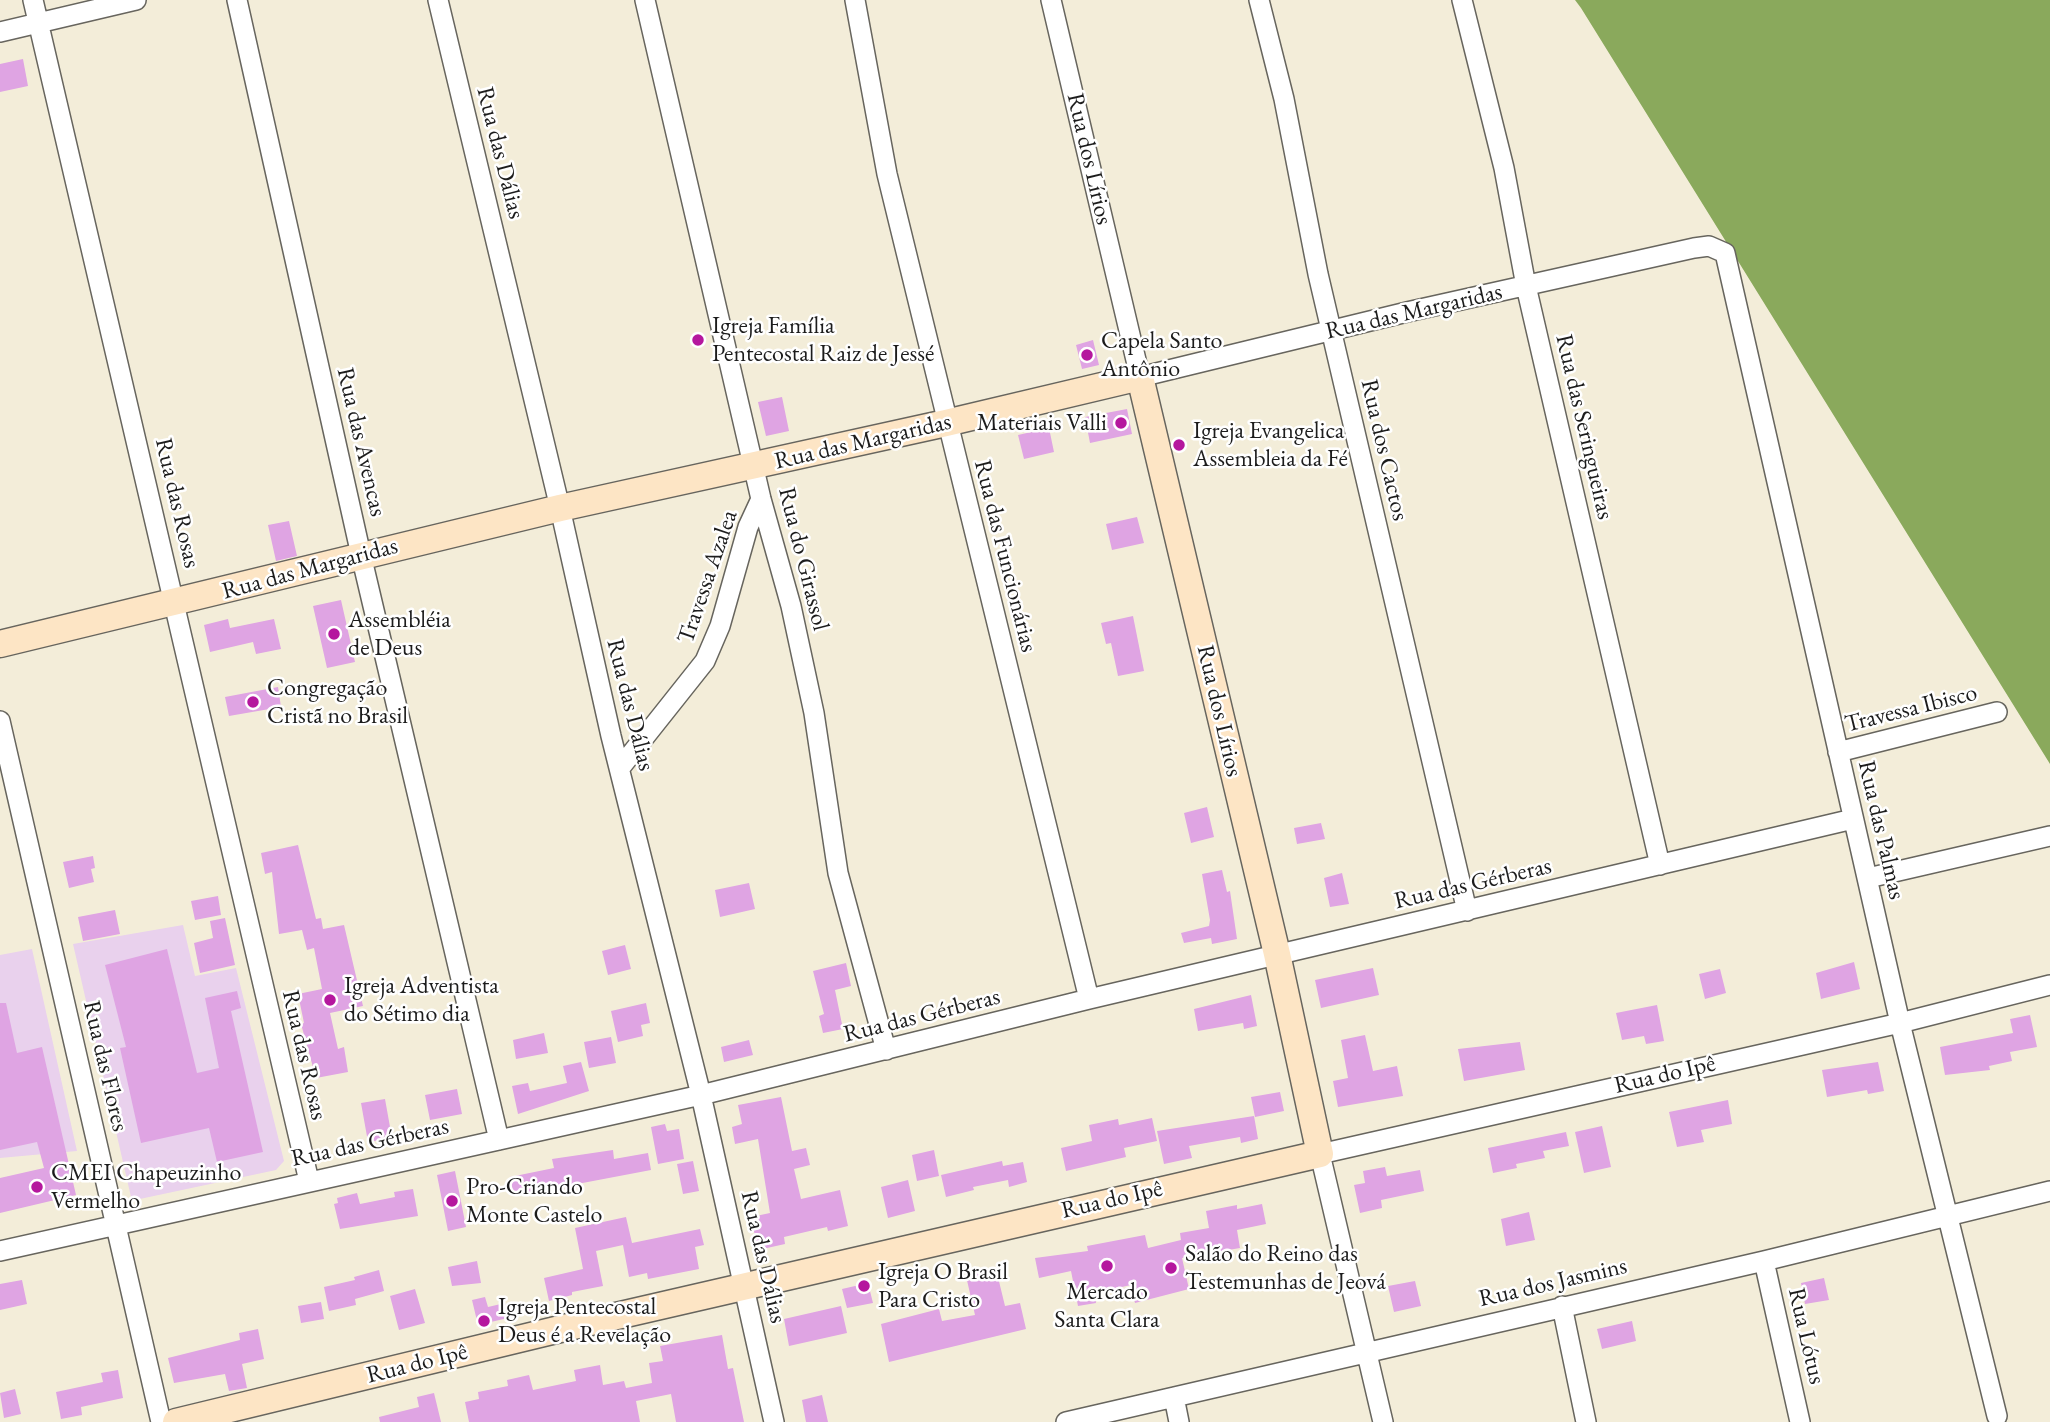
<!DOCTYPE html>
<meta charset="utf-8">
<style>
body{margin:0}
canvas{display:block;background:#f3edd9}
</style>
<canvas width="2050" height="1422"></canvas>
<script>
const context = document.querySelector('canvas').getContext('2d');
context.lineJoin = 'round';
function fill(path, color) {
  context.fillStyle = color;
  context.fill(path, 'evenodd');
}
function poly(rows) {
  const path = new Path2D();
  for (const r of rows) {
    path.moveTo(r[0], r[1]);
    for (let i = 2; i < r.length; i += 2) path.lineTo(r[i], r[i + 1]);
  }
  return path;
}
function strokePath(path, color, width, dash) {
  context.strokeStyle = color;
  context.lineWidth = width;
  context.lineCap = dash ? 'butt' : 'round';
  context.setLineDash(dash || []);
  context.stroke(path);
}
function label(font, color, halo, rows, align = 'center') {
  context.font = font + ' "EB Garamond",serif';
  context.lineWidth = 5;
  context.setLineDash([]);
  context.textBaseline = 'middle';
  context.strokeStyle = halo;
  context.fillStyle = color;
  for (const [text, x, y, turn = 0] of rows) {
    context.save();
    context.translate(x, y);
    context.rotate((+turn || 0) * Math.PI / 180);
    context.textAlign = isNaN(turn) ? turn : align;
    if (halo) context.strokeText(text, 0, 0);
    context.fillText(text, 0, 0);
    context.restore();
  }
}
fill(poly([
 [183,925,195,976,236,968,284,1161,276,1170,135,1200,131,1197,73,944],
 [32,949,77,1151,0,1158,0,955]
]), '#e9d1ed');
fill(poly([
 [1575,0,2050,0,2050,764,1581,8]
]), '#8aa95c');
fill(poly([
 [23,59,28,86,0,92,0,64],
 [1093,340,1099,365,1082,369,1076,345],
 [782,397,789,431,766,436,758,402],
 [1127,409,1132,434,1090,443,1085,417],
 [1049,428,1054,452,1024,459,1018,435],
 [1137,517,1144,543,1112,550,1106,524],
 [289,521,297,556,276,561,268,525],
 [341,600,355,662,327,668,313,606],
 [1133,616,1144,671,1118,676,1111,643,1106,644,1101,623],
 [228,619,230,628,274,619,281,649,256,654,253,642,210,652,204,625],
 [278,687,281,707,229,716,225,697],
 [1207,807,1214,837,1191,843,1184,813],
 [1321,823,1325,839,1297,844,1294,828],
 [298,845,316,919,321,918,323,929,344,925,363,1006,330,1013,338,1049,344,1047,348,1072,316,1078,301,1024,304,1023,298,994,322,989,314,948,307,950,302,930,279,934,272,872,265,874,261,853],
 [93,856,95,868,91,869,94,882,69,888,63,862],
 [1222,870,1227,892,1230,891,1237,939,1212,944,1211,938,1184,943,1181,933,1209,926,1210,920,1202,874],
 [1342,873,1349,904,1330,907,1324,878],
 [749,883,755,909,720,917,715,890],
 [218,896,221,915,195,920,191,901],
 [115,910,120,934,83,941,78,917],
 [225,918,235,965,200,973,194,943,213,938,210,921],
 [625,945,631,969,608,975,602,951],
 [167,949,197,1073,219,1068,205,998,237,991,241,1008,231,1011,263,1152,217,1162,209,1128,141,1143,120,1048,126,1047,105,965],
 [1854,962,1860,989,1821,999,1816,973],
 [846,963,851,986,835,990,843,1029,823,1033,819,1016,824,1014,813,971],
 [1373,968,1379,995,1321,1008,1315,980],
 [1720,969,1726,993,1705,999,1699,974],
 [1251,995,1257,1026,1244,1029,1243,1023,1198,1031,1194,1009],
 [0,1003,6,1003,17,1053,42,1047,76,1195,0,1213,0,1178,44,1168,37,1142,0,1150],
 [646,1003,650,1023,641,1025,643,1036,618,1042,611,1011],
 [1657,1005,1664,1041,1646,1044,1644,1036,1622,1040,1616,1013],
 [2030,1015,2037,1047,2010,1052,2012,1061,1989,1066,1990,1070,1945,1075,1940,1047,2013,1033,2010,1019],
 [544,1033,548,1053,516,1059,513,1040],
 [1365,1035,1373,1071,1397,1066,1403,1096,1338,1107,1333,1081,1348,1078,1341,1040],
 [611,1037,616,1063,589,1068,584,1042],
 [749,1040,753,1055,724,1062,721,1047],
 [1520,1042,1525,1070,1464,1081,1458,1049],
 [581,1062,589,1091,518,1114,512,1086,528,1083,530,1091,567,1083,563,1066],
 [1878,1062,1884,1091,1868,1094,1867,1090,1827,1097,1822,1070],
 [457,1089,462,1114,430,1120,425,1095],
 [1280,1092,1284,1111,1255,1117,1251,1097],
 [781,1097,792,1151,806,1148,810,1165,794,1169,801,1199,840,1190,848,1226,828,1231,827,1227,784,1237,785,1244,758,1250,751,1217,770,1213,758,1139,735,1144,732,1127,742,1124,738,1105],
 [385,1099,392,1138,368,1142,361,1103],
 [1728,1100,1732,1124,1701,1130,1704,1142,1677,1147,1669,1112],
 [1254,1116,1258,1139,1241,1143,1240,1137,1189,1146,1192,1158,1164,1164,1157,1131],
 [1152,1118,1157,1141,1124,1148,1126,1157,1066,1171,1061,1148,1092,1141,1089,1125,1118,1119,1119,1125],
 [665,1124,667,1131,679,1129,684,1159,658,1164,651,1127],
 [1602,1126,1611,1167,1584,1173,1575,1132],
 [1566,1132,1569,1146,1543,1151,1545,1158,1516,1164,1517,1168,1493,1173,1488,1148],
 [613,1150,614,1159,648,1153,651,1170,514,1196,510,1177,554,1168,552,1159],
 [934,1150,939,1176,917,1181,912,1155],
 [693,1161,699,1191,683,1194,677,1164],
 [1002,1161,1003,1166,1023,1162,1027,1182,1009,1187,1008,1180,973,1187,974,1190,946,1197,941,1175],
 [1385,1167,1387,1176,1420,1170,1424,1191,1381,1200,1382,1208,1360,1213,1354,1185,1365,1183,1363,1171],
 [455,1171,466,1227,448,1231,437,1175],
 [908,1180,915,1211,888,1218,881,1187],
 [413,1189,418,1216,340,1229,334,1204,338,1203,337,1198,357,1193,360,1204,395,1197,394,1192],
 [1262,1204,1266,1224,1237,1230,1240,1248,1182,1258,1189,1289,1135,1303,1131,1285,1094,1293,1096,1303,1078,1306,1071,1271,1039,1278,1035,1258,1088,1251,1087,1246,1145,1235,1148,1248,1181,1240,1180,1233,1209,1228,1206,1211,1237,1205,1237,1209],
 [1529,1212,1535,1240,1506,1246,1501,1219],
 [626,1217,632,1243,700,1229,704,1245,695,1247,699,1269,648,1279,647,1273,629,1277,623,1245,596,1251,603,1286,572,1292,572,1295,549,1301,544,1278,583,1269,575,1228],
 [477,1261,481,1283,452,1286,448,1267],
 [996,1269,1005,1306,1020,1303,1026,1329,889,1362,881,1324,939,1309,942,1321,975,1315,966,1276],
 [379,1270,384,1291,355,1299,356,1305,329,1311,324,1287,355,1280,354,1277],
 [1824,1278,1829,1300,1805,1304,1801,1283],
 [22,1280,27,1304,0,1310,0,1284],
 [1415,1281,1421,1306,1394,1312,1388,1286],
 [868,1283,873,1303,847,1308,842,1289],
 [415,1289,425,1323,399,1330,390,1296],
 [485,1297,488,1307,505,1303,508,1318,478,1325,472,1300],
 [321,1302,324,1319,301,1323,298,1306],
 [841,1306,847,1333,789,1346,784,1319],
 [1632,1321,1636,1341,1602,1349,1597,1329],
 [258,1329,264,1359,242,1364,247,1388,229,1391,225,1374,174,1383,168,1358,240,1340,239,1333],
 [722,1335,728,1369,733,1368,744,1422,676,1422,671,1394,636,1401,640,1422,469,1422,465,1402,479,1399,478,1392,508,1386,507,1380,529,1375,533,1390,576,1381,574,1370,600,1365,603,1385,624,1381,626,1388,652,1383,649,1363,663,1361,660,1346],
 [118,1370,123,1398,81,1407,82,1415,61,1419,56,1392,103,1382,101,1373],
 [15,1389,21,1414,4,1418,0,1393],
 [434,1393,441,1422,380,1422,379,1417,419,1407,417,1397],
 [822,1395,828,1422,806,1422,802,1400]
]), '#dfa4e3');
const street = poly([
 [33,0,309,1181],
 [237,0,361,555,499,1140],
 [438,0,560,508,611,736,701,1095,774,1422],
 [645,0,761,499,791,606,814,713,838,873,886,1050],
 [855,0,887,174,1089,999],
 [1051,0,1140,377,1407,312,1694,248,1709,246,1725,253,1900,1023,1997,1416],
 [1259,0,1284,99,1318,274,1467,911],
 [1462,0,1504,168,1526,286,1660,865],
 [0,32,136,0],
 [0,721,161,1422],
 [1838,752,1997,712],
 [620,768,705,661,720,626,748,527,761,499],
 [1868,878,2050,836],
 [0,1251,701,1095,1089,999,1853,819],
 [1764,1261,1800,1422],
 [1562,1306,1586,1422],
 [1174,1397,1179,1422],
 [1066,1422,1764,1261,2050,1191],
 [1383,1422,1320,1154,1900,1023,2050,985]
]);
const secondary = poly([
 [0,644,560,508,946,423,1140,377,1277,954,1320,1154,560,1329,176,1422]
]);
strokePath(street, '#67655e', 22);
strokePath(secondary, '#67655e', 29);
strokePath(street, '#fff', 19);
strokePath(secondary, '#fde5c5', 26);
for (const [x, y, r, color] of [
 [698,340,7,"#b5179e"],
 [1087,355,7,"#b5179e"],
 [1121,423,7,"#b5179e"],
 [1179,445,7,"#b5179e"],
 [334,634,7,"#b5179e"],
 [253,702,7,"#b5179e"],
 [330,1000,7,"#b5179e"],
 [37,1187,7,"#b5179e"],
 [452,1201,7,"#b5179e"],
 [1107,1266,7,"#b5179e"],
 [1171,1268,7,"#b5179e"],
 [864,1286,7,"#b5179e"],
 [484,1321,7,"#b5179e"]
]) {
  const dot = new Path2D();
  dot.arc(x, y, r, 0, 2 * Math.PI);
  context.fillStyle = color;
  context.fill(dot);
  strokePath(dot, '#fff', 2.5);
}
label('24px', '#1c1c1c', '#fff', [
 ["Rua das Dálias",500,153,76],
 ["Rua dos Lírios",1089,159,77],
 ["Rua das Margaridas",1414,312,-13],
 ["Rua das Seringueiras",1584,427,77],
 ["Rua das Avencas",361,442,77],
 ["Rua das Margaridas",863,442,-13],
 ["Rua dos Cactos",1384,450,77],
 ["Rua das Rosas",177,503,77],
 ["Rua das Funcionárias",1005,556,76],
 ["Rua do Girassol",803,559,76],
 ["Rua das Margaridas",310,569,-15],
 ["Travessa Azalea",708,577,-71],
 ["Rua das Dálias",630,705,76],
 ["Travessa Ibisco",1911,709,-14],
 ["Rua dos Lírios",1219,711,77],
 ["Rua das Palmas",1881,830,77],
 ["Rua das Gérberas",1473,884,-13],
 ["Rua das Gérberas",922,1016,-14],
 ["Rua das Rosas",304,1055,77],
 ["Rua das Flores",105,1066,77],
 ["Rua do Ipê",1665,1075,-13],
 ["Rua das Gérberas",370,1143,-12],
 ["Rua do Ipê",1112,1200,-13],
 ["Rua das Dálias",763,1257,77],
 ["Rua dos Jasmins",1553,1283,-13],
 ["Rua Lótus",1806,1336,77],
 ["Rua do Ipê",417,1364,-14]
]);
label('24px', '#1c1c1c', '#fff', [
 ["Igreja Família",712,326],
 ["Pentecostal Raiz de Jessé",712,354],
 ["Capela Santo",1101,341],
 ["Antônio",1101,369],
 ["Materiais Valli",1107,423,"right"],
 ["Igreja Evangelica",1193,431],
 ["Assembleia da Fé",1193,459],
 ["Assembléia",348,620],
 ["de Deus",348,648],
 ["Congregação",267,688],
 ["Cristã no Brasil",267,716],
 ["Igreja Adventista",344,986],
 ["do Sétimo dia",344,1014],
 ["CMEI Chapeuzinho",51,1173],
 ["Vermelho",51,1201],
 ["Pro-Criando",466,1187],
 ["Monte Castelo",466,1215],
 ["Salão do Reino das",1185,1254],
 ["Testemunhas de Jeová",1185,1282],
 ["Igreja O Brasil",878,1272],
 ["Para Cristo",878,1300],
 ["Mercado",1107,1292,"center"],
 ["Santa Clara",1107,1320,"center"],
 ["Igreja Pentecostal",498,1307],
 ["Deus é a Revelação",498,1335]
], 'left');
</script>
